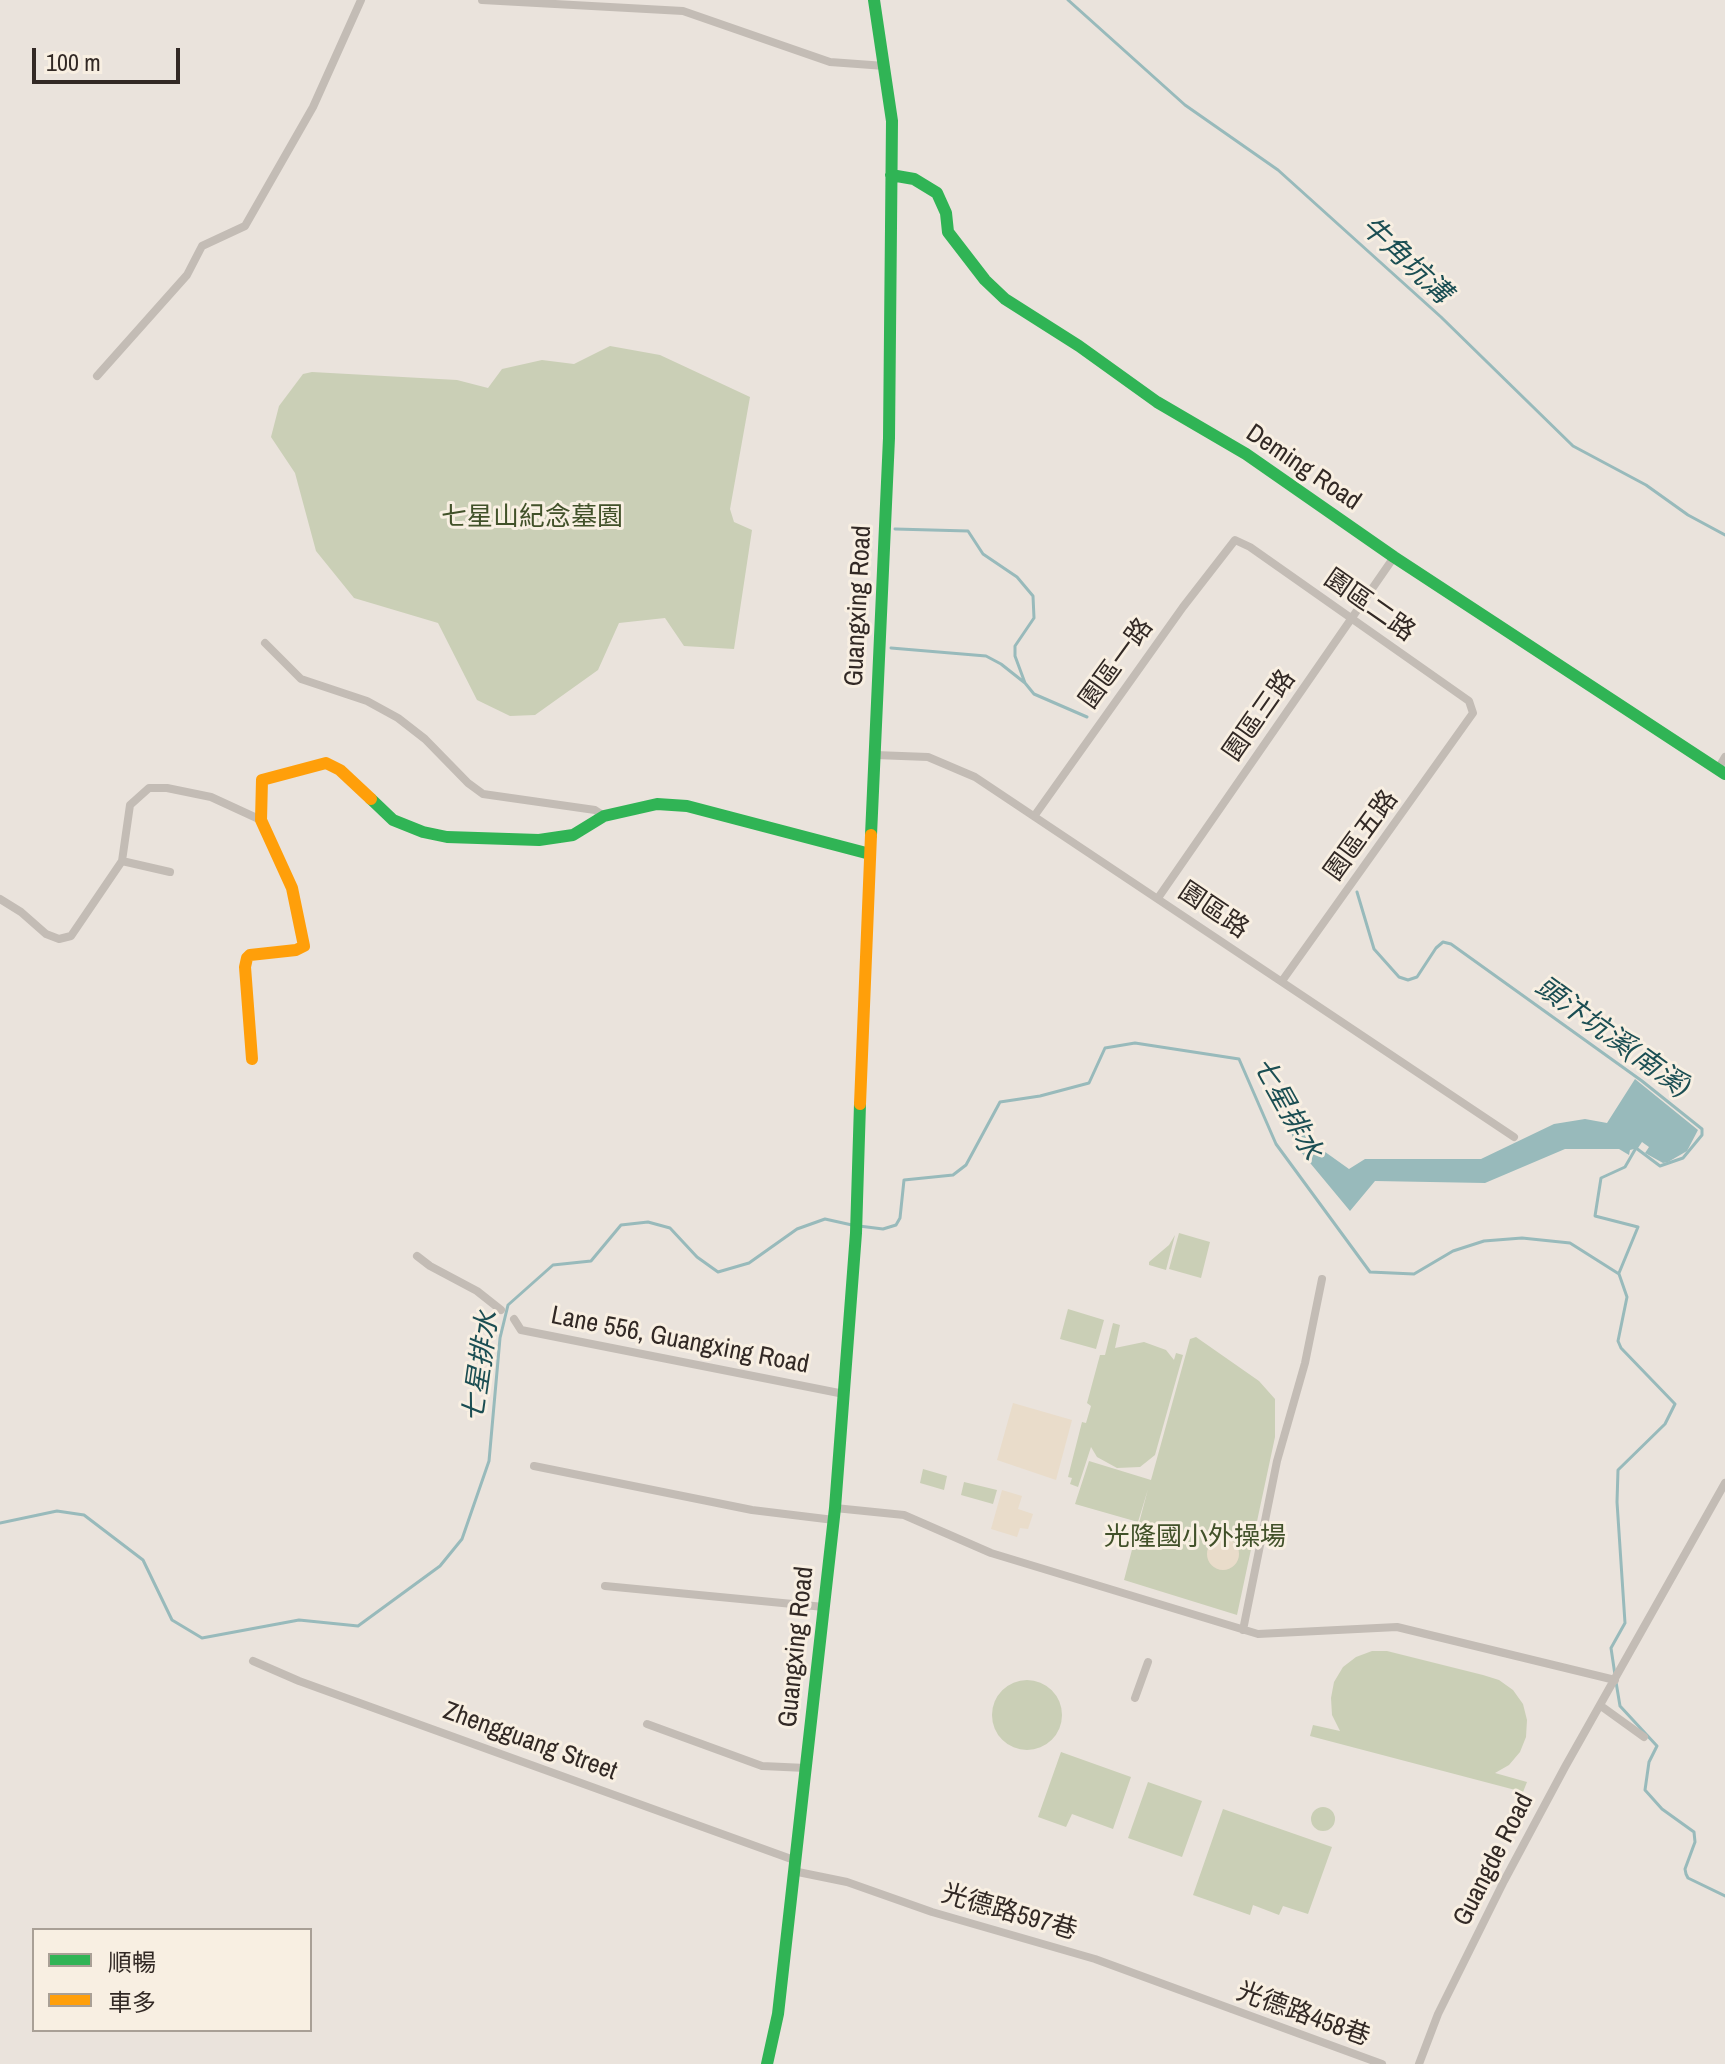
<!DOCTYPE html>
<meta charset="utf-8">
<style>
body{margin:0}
#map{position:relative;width:1725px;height:2064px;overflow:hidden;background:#eae3dc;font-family:"Archivo Narrow","Noto Sans TC",sans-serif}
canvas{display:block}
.legend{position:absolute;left:32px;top:1928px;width:280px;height:104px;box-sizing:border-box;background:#f8efe2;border:2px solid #a9a096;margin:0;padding:10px 14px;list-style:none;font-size:24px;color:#322925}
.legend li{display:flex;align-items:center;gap:16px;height:40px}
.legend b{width:40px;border:2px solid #a9a096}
.scale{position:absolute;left:32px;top:48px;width:148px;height:36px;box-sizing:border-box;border:4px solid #322925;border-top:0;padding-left:10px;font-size:24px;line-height:28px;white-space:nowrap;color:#322925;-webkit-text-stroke:6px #f8efe2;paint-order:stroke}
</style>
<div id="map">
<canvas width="1725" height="2064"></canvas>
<ul class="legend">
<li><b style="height:10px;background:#30b455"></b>順暢</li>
<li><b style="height:10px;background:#ff9f0a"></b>車多</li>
</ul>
<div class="scale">100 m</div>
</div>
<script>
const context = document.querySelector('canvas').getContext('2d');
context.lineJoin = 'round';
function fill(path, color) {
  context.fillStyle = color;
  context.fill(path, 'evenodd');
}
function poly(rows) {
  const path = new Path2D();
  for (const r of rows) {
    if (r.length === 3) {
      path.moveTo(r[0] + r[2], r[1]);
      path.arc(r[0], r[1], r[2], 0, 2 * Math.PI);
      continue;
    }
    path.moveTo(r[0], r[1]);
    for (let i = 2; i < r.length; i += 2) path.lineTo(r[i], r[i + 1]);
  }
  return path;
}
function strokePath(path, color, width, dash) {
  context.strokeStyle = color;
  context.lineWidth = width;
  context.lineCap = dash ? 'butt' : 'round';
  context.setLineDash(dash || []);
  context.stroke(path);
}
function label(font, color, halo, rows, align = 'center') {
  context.font = font + ' "Archivo Narrow","Noto Sans TC",sans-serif';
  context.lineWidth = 6;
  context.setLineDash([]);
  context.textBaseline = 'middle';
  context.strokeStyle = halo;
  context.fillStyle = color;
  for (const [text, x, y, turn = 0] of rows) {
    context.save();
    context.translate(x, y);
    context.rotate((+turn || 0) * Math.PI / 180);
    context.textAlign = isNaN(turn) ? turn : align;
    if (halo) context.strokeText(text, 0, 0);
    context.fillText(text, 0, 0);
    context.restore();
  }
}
fill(poly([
 [610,346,660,355,750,397,730,509,734,522,752,530,734,649,684,646,665,618,619,623,598,670,535,715,510,716,477,700,438,623,354,598,316,551,295,473,271,437,279,406,303,374,312,372,457,380,488,388,502,369,542,360,574,364],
 [1179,1233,1210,1242,1201,1278,1169,1269],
 [1175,1235,1166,1270,1149,1265,1149,1262,1169,1245],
 [1068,1309,1104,1320,1096,1349,1060,1339],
 [1113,1323,1120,1325,1115,1348,1144,1342,1166,1350,1174,1360,1176,1353,1183,1355,1155,1455,1140,1467,1117,1468,1097,1457,1091,1447,1078,1487,1070,1484,1072,1478,1068,1477,1082,1422,1086,1423,1091,1406,1087,1403,1100,1355,1105,1355],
 [1196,1337,1259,1381,1275,1399,1275,1437,1237,1615,1124,1580,1148,1489,1138,1522,1075,1504,1089,1461,1151,1480,1190,1339],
 [923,1469,947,1476,944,1490,920,1483],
 [964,1482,997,1490,993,1504,961,1495],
 [1372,1651,1387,1651,1483,1675,1499,1680,1513,1690,1523,1704,1527,1720,1526,1737,1520,1752,1509,1765,1495,1773,1527,1782,1523,1792,1310,1736,1313,1725,1340,1731,1332,1715,1331,1698,1334,1682,1343,1667,1356,1657],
 [1027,1715,35],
 [1061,1752,1131,1777,1113,1829,1072,1814,1066,1827,1038,1817],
 [1148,1782,1202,1801,1182,1857,1128,1838],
 [1323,1819,12],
 [1223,1809,1332,1847,1308,1914,1283,1906,1279,1915,1253,1905,1250,1915,1193,1895]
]), '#cacfb6');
fill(poly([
 [1013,1403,1072,1420,1056,1480,997,1460],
 [1002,1490,1022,1496,1018,1509,1033,1514,1028,1529,1020,1528,1017,1537,991,1529],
 [1223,1554,16]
]), '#e9dcca');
fill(poly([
 [1635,1079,1698,1130,1687,1151,1668,1162,1663,1163,1645,1153,1649,1147,1642,1142,1638,1148,1630,1150,1629,1155,1619,1149,1565,1149,1485,1183,1375,1181,1350,1211,1296,1146,1288,1124,1300,1119,1307,1139,1349,1169,1365,1159,1481,1159,1554,1124,1585,1119,1607,1123]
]), '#98babb');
strokePath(poly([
 [1068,0,1185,105,1278,170,1441,317,1573,446,1646,485,1688,515,1725,535],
 [895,529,968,531,983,554,1017,577,1033,596,1034,618,1015,646,1015,656,1025,683],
 [891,648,986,656,1001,664,1025,683,1034,694,1087,717],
 [1357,892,1374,949,1399,977,1408,980,1417,977,1436,948,1443,942,1451,944,1642,1081,1702,1129,1702,1135,1683,1158,1660,1166,1636,1148,1625,1167,1601,1178,1595,1216,1638,1227,1619,1273],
 [859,1226,883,1229,896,1225,900,1218,904,1180,953,1175,966,1165,1000,1102,1040,1096,1089,1083,1105,1048,1135,1043,1239,1059,1276,1144,1370,1272,1414,1274,1453,1251,1484,1241,1522,1238,1570,1243,1619,1274,1627,1297,1618,1341,1621,1348,1675,1404,1665,1424,1618,1470,1617,1502,1625,1623,1611,1648,1615,1675],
 [0,1523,57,1511,84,1515,143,1560,172,1620,202,1638,299,1620,358,1626,440,1566,462,1539,489,1461,500,1338,508,1305,553,1265,591,1261,621,1225,648,1222,670,1228,697,1257,718,1272,749,1263,797,1229,825,1219,852,1225],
 [1616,1682,1620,1706,1657,1746,1649,1762,1645,1790,1662,1809,1694,1832,1695,1842,1685,1869,1686,1874,1688,1878,1725,1896]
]), '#98babb', 3);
strokePath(poly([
 [482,0,683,11,830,62,885,66],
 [97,376,187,275,202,246,245,226,313,107,361,0],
 [265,643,301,679,367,701,398,718,425,739,468,783,483,794,595,810,604,816],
 [875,755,928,757,975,777,1514,1137],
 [1718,769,1725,757],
 [1035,815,1183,607,1235,540,1250,547,1469,701,1473,713,1282,981],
 [122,861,170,872],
 [1158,898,1394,557],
 [0,899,21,912,46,934,59,939,71,936,122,861,130,805,149,788,167,788,211,797,261,820],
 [417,1256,430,1266,477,1291,501,1310],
 [514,1319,521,1330,844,1394],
 [534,1466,752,1510,834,1520],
 [835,1508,904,1515,991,1553,1258,1634,1397,1627,1615,1680],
 [605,1586,824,1607],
 [1243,1630,1277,1461,1305,1363,1322,1279],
 [253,1661,299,1681,794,1860],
 [1135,1698,1148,1662],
 [1601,1706,1644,1737],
 [647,1724,762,1766,806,1768],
 [793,1871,847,1882,932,1912,1095,1959,1382,2064],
 [1419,2064,1438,2014,1504,1881,1565,1767,1725,1483]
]), '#c3bcb5', 8);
strokePath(poly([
 [891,175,914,179,937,193,946,213,948,232,985,280,1005,299,1079,346,1157,402,1246,454,1394,557,1725,774],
 [371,799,393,820,423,832,447,837,539,840,573,835,604,816,657,804,687,806,870,854],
 [871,835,889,438,892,121,874,0],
 [767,2064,778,2014,835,1508,856,1233,860,1104]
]), '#30b455', 12);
strokePath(poly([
 [252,1059,245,967,247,958,250,955,296,950,304,946,292,888,261,820,262,780,326,763,340,770,371,799],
 [860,1104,871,835]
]), '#ff9f0a', 12);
label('26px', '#322925', '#f8efe2', [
 ["Deming Road",1303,468,34],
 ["Guangxing Road",859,606,-87],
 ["園區二路",1369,606,35],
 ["園區一路",1117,664,-54],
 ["園區三路",1260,716,-55],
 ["園區五路",1362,836,-54],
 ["園區路",1213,911,34],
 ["Lane 556, Guangxing Road",680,1341,11],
 ["Guangxing Road",797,1647,-84],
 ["Zhengguang Street",530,1742,20],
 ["Guangde Road",1494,1860,-63],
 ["光德路597巷",1009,1913,16],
 ["光德路458巷",1303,2015,20]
]);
label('26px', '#415129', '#f8efe2', [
 ["七星山紀念墓園",532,518],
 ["光隆國小外操場",1195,1538]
]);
label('italic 28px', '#1b4e53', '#f8efe2', [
 ["牛角坑溝",1405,261,43],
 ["頭汴坑溪(南溪)",1612,1038,36],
 ["七星排水",1286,1109,61],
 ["七星排水",482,1367,-82]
]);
</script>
